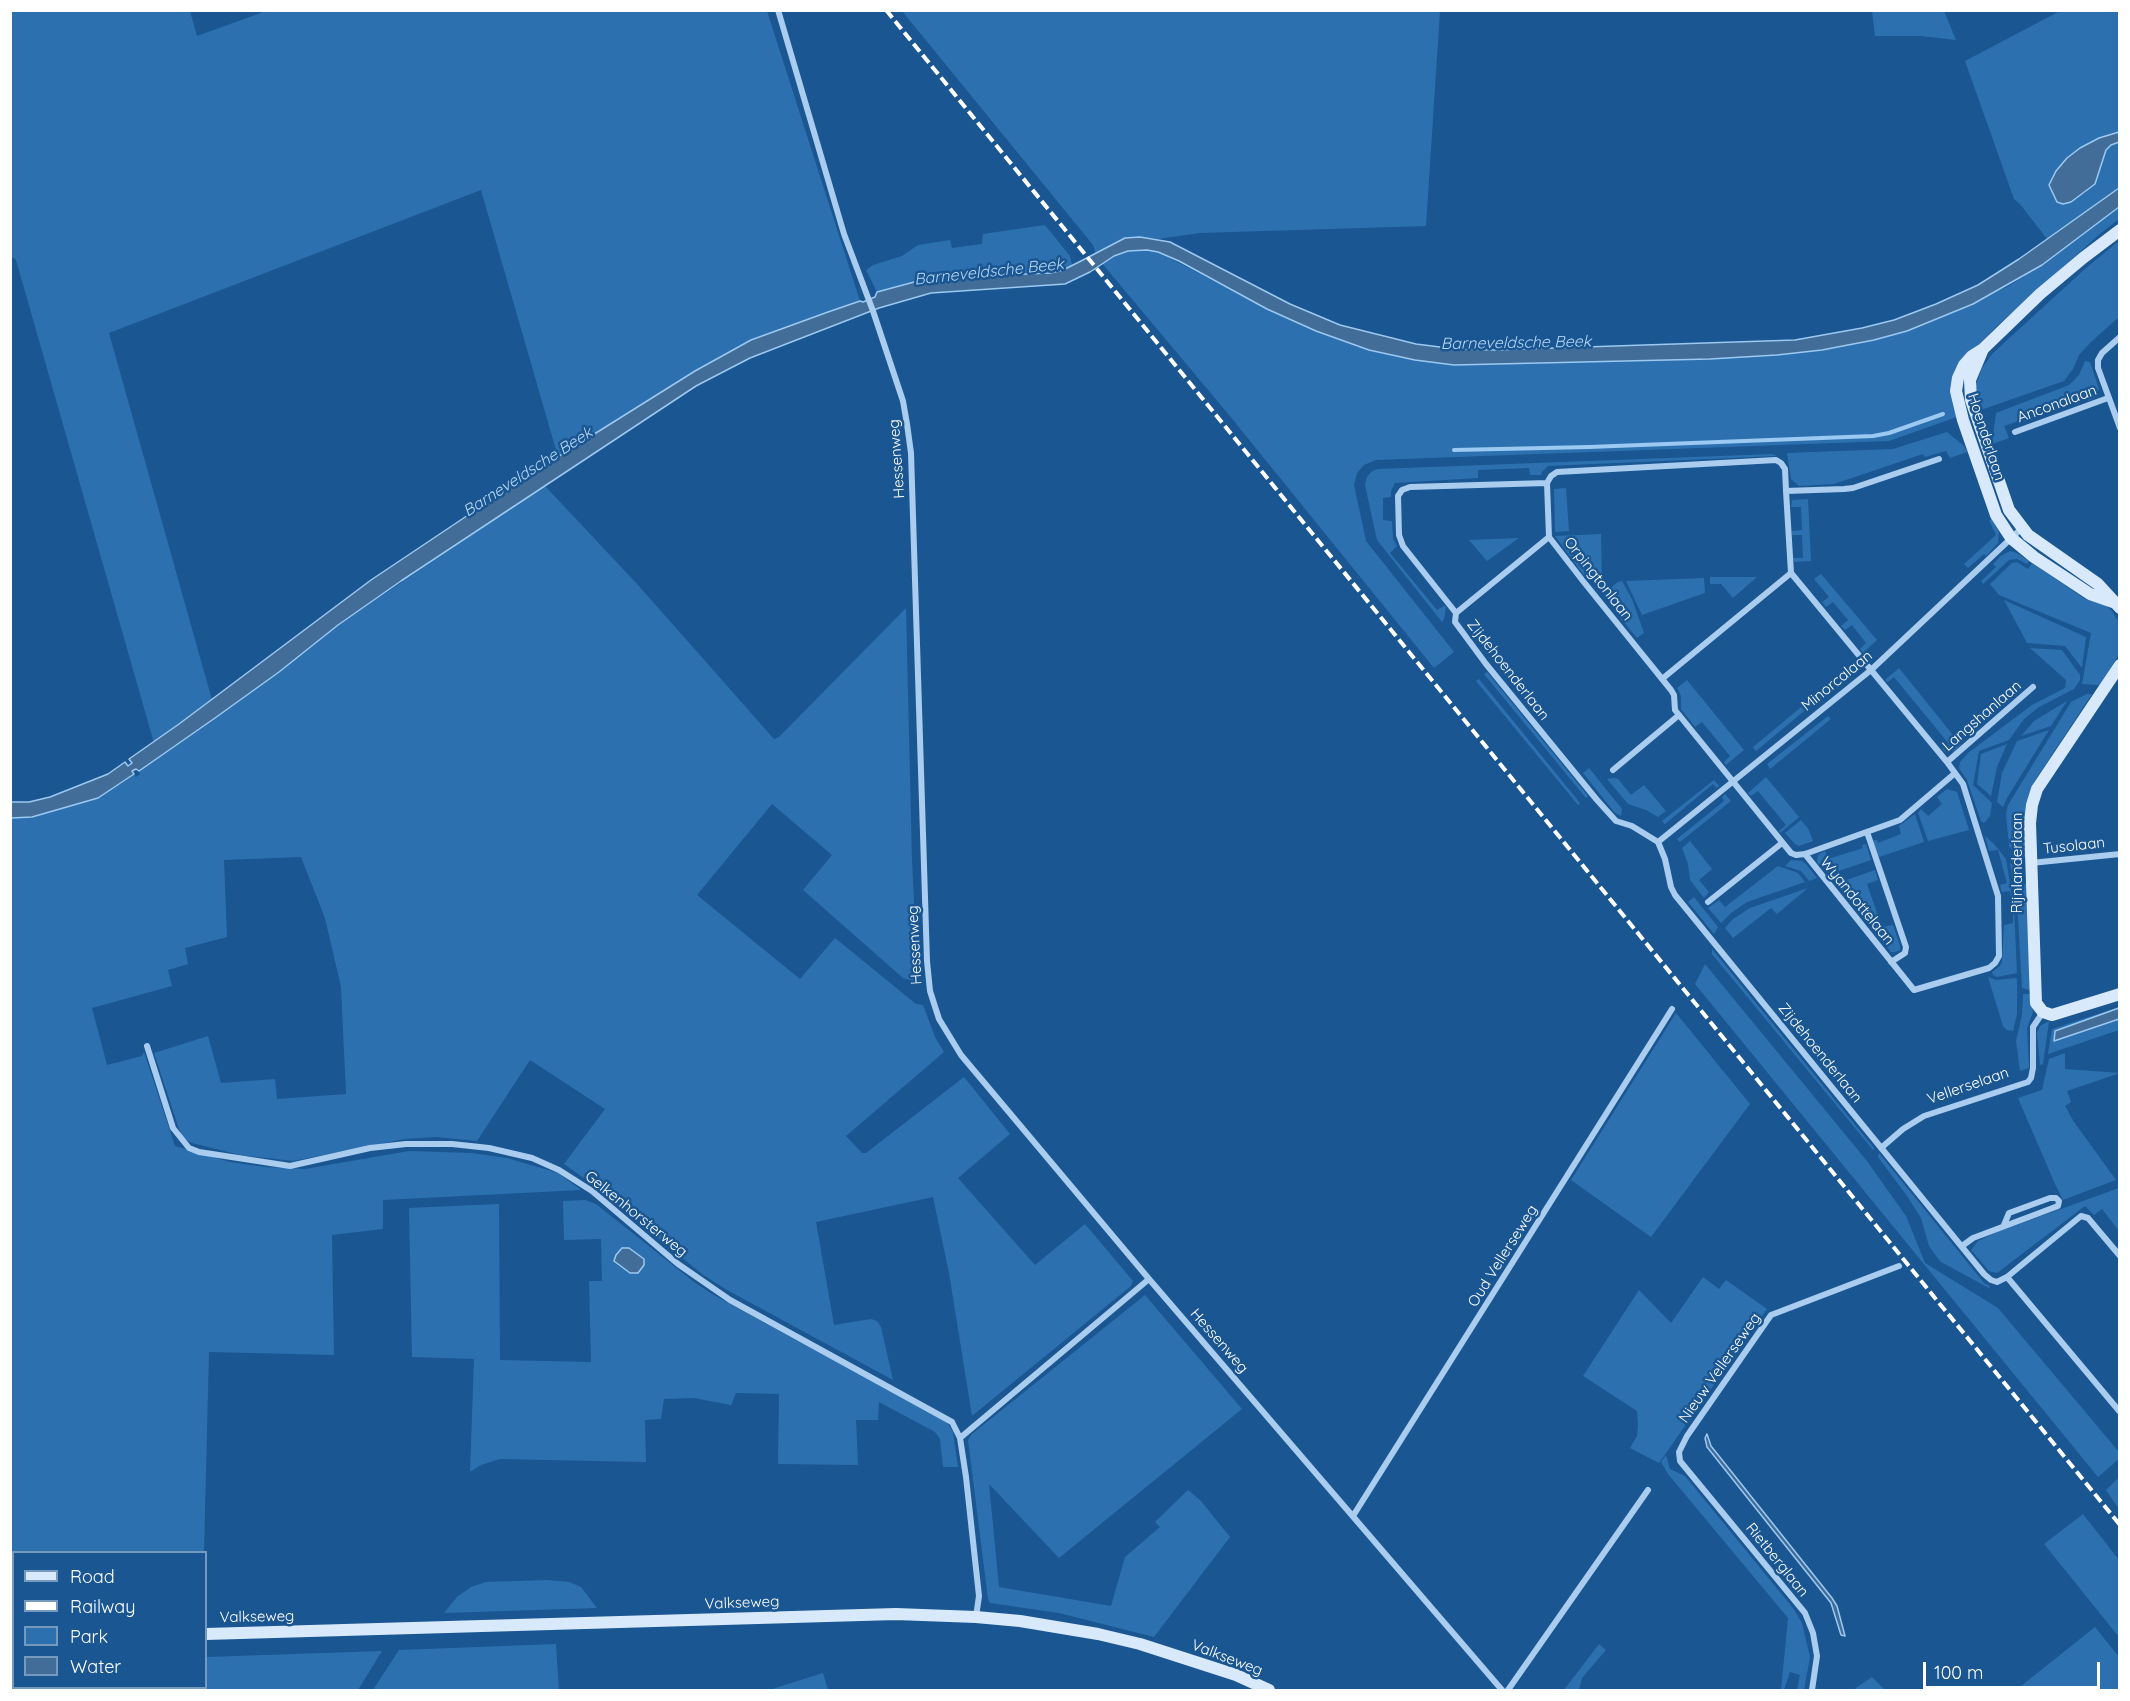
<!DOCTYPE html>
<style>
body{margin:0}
#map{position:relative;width:2130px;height:1701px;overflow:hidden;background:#1a5692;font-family:Quicksand,sans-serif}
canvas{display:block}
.frame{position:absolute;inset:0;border:12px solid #fff;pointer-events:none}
.legend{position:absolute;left:12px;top:1551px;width:195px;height:138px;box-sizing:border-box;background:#1a5692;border:2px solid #769abe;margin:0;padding:8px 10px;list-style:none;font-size:18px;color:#fff}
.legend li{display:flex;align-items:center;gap:12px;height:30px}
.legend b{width:30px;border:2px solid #769abe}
.scale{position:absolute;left:1923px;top:1662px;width:177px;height:27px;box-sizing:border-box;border:3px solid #fff;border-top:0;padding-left:8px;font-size:18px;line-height:21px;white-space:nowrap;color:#fff;-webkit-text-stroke:4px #1a5692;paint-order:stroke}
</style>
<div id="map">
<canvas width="2130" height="1701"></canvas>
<div class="frame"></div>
<ul class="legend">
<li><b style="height:8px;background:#d7e9fb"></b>Road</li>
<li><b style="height:8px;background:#fff"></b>Railway</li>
<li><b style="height:16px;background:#2d70b0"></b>Park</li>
<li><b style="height:16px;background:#426d98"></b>Water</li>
</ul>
<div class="scale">100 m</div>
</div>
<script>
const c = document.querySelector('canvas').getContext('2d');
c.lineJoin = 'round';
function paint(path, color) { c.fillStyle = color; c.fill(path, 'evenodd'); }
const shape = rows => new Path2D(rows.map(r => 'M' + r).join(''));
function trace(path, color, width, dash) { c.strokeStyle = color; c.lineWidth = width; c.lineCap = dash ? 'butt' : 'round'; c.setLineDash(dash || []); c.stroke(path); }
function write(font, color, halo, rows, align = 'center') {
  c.font = font + ' Quicksand,sans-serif'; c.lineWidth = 5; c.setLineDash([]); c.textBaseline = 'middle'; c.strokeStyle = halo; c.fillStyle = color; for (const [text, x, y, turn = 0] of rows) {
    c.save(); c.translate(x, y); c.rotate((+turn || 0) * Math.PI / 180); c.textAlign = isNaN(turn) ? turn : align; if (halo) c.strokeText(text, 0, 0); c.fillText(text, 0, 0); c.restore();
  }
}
paint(shape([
 [10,11,190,11,197,36,266,11,767,11,860,301,751,340,695,371,558,457,481,190,109,333,212,700,154,743,16,260,11,256],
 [902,11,1440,11,1426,226,1200,233,1158,239,1140,237,1125,238,1096,254,1093,245],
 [1872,11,1944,11,1956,40,1921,36,1875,36],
 [2060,11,2119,11,2119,132,2117,133,2063,204,2085,193,2106,150,2111,145,2119,142,2119,188,2047,239,2020,204,2014,199,1965,61],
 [2119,207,2119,219,2101,233,1996,327,1960,364,1957,417,1889,441,1376,460,1364,465,1357,473,1354,485,1366,541,1454,652,1434,668,1229,415,1101,262,1128,251,1147,250,1158,252,1267,309,1315,331,1454,365,1710,359,1822,350,1874,340,2007,287,2042,265],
 [1045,225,1070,256,1072,265,1063,270,1049,273,929,278,877,292,866,270,873,265,902,256,918,245,950,240,952,248,982,244,983,234],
 [2119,241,2119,317,2091,342,2079,355,2073,369,2064,381,1978,411,1976,385,1982,368,1993,353,2086,268],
 [2085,361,2090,362,2099,389,2094,398,2088,401,2086,398,2004,426,2009,438,1992,444,1996,413,2069,385,2079,375],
 [1947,432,1964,446,1967,452,1950,458,1946,451,1925,457,1923,454,1834,484,1799,486,1791,479,1787,453,1893,449],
 [1773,454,1777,456,1548,466,1542,472,1541,475,1530,475,1529,468,1478,470,1478,478,1395,483,1391,491,1391,497,1383,498,1383,520,1392,521,1393,539,1397,546,1390,553,1437,610,1444,606,1446,607,1444,619,1442,622,1377,540,1365,485,1367,477,1372,471,1378,469],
 [545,486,638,585,774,739,779,737,906,608,912,861,918,979,914,981,903,978,803,890,832,855,772,804,697,895,800,979,835,938,916,1004,923,1005,935,1037,944,1052,846,1136,862,1153,866,1153,964,1077,1010,1134,958,1178,1035,1265,1085,1224,1133,1281,1131,1286,972,1416,949,1273,933,1197,816,1222,834,1325,871,1319,877,1321,881,1327,893,1380,727,1290,702,1274,588,1181,564,1164,605,1109,530,1060,477,1141,436,1137,405,1139,293,1161,240,1155,192,1143,184,1139,179,1129,154,1053,208,1036,221,1083,275,1079,277,1099,346,1094,341,987,325,918,301,857,224,860,227,937,185,948,188,964,168,970,172,986,92,1008,107,1065,142,1056,144,1052,175,1146,230,1162,265,1167,305,1169,409,1151,472,1153,507,1158,558,1173,581,1190,383,1200,383,1229,332,1235,334,1355,209,1352,204,1552,14,1552,13,1613,11,1613,10,818,32,817,121,784,134,774,136,777,140,774,139,771,149,763,279,672,338,625],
 [1566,488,1569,531,1555,532,1554,489],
 [1808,499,1811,561,1794,562,1793,558,1803,558,1802,535,1792,535,1792,531,1802,530,1801,507,1791,507,1792,501,1793,500],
 [1992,519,1999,532,1998,543,1986,556,1984,554,1968,568,1964,564,1996,535,1989,520],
 [1601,534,1602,577,1586,578,1555,536],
 [1519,538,1487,561,1469,540],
 [2010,551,2017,553,2029,561,2027,564,2017,559,2009,560,1983,584,1981,581,1996,567,1993,564,2001,556],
 [2017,562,2028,569,2032,563,2085,599,2104,604,2112,611,2119,623,2119,654,2100,685,2082,684,2091,633,1999,595,1990,584,2012,563],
 [1821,574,1877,640,1863,653,1860,649,1866,643,1852,625,1845,630,1841,626,1848,620,1833,602,1826,607,1822,602,1829,597,1814,579],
 [1710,577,1757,577,1733,598,1721,584,1710,584],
 [1704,578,1705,593,1642,615,1626,581],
 [1622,581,1632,599,1644,633,1637,638,1616,613,1622,607,1608,590,1618,582],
 [2004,600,2086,637,2082,668,2065,646,2027,643],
 [2030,648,2062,650,2080,675,2080,680,2074,689,2039,707,2024,719,2009,740,1979,751,1973,785,1992,803,1990,816,1984,823,1981,821,1967,780,1959,768,1960,762,1968,753,2032,705,2065,688,2066,680],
 [1899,668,1961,745,1954,751,1946,752,1942,749,1949,744,1894,677,1888,682,1885,680],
 [1487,672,1588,796,1586,798,1484,674],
 [1479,679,1580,803,1578,805,1476,681],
 [1687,680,1744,750,1726,765,1724,762,1730,756,1702,722,1695,727,1681,709,1681,696,1677,688],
 [2087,694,2092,694,2034,782,2026,811,2025,857,2018,855,2009,846,2006,814,2008,805,2071,702],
 [1812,698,1815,702,1756,751,1753,747],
 [2067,701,2051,726,2021,736,2034,721],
 [1828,716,1831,719,1770,769,1767,764],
 [2049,730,2007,798,2003,807,1997,802,2002,773,2017,741],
 [2007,744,1997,767,1991,796,1977,784,1981,754],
 [1589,768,1622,809,1621,816,1615,813,1583,773],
 [1766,777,1799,817,1780,833,1779,831,1786,825,1758,791,1751,796,1748,793],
 [1614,778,1618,779,1631,795,1644,785,1666,811,1658,817,1646,810,1628,804,1607,779],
 [1714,780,1719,786,1717,788,1713,784,1665,824,1662,821],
 [1947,789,1957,792,1969,830,1928,841,1918,813,1921,809,1928,816,1942,804,1937,797],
 [1725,794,1731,801,1680,842,1677,839,1724,801,1722,797],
 [1915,814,1924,842,1879,857,1872,841,1877,840,1878,843,1901,834,1899,826],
 [1801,820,1809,830,1813,841,1799,846,1795,844,1785,833],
 [1985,836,1994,844,2006,859,2014,909,2017,973,1997,977,1993,975,1992,972,1999,967,2002,962,2004,925,2013,923,2013,909,2010,891,2002,892,2000,885,2007,883,1998,850,1989,851],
 [1690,841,1712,869,1699,880,1709,892,1704,898,1690,880,1688,864,1682,848],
 [1866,844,1871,860,1830,874,1817,862,1818,855,1825,851,1828,859,1863,848,1862,845],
 [1791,860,1802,861,1806,864,1817,878,1809,881,1801,871,1785,866],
 [2010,863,2022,870,2023,884,2026,884,2030,990,2022,988,2018,917],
 [1778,866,1798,873,1805,882,1747,902,1731,913,1721,923,1708,908,1719,900,1725,907],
 [1875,870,1878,880,1867,884,1882,927,1893,925,1900,946,1900,950,1895,952,1891,952,1838,883],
 [1808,888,1777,914,1771,908,1733,938,1725,928,1733,919,1750,908],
 [1694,897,1718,927,1714,934,1688,902],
 [1712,949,1874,1148,1873,1150,1712,954],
 [1705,964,1867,1161,1896,1202,1906,1216,1925,1263,1998,1308,2119,1452,2119,1459,2098,1477,1695,984],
 [1988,977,1996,980,2016,978,2017,980,2017,1014,2013,1031,2007,1030,2003,1026],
 [2023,994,2031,994,2033,1012,2027,1028,2029,1068,2020,1071,2016,1041,2022,1015],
 [2119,1007,2119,1030,2048,1054,2052,1029],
 [1676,1013,1750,1104,1651,1237,1571,1180],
 [2049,1021,2043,1064,2040,1065,2037,1033,2040,1026],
 [2065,1053,2065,1069,2120,1073,2067,1091,2071,1102,2065,1106,2074,1122,2116,1180,2063,1200,2055,1184,2018,1098,2042,1090,2049,1059],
 [1879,1153,1984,1283,1990,1286,1989,1288,1941,1262,1936,1256,1929,1246,1921,1218,1907,1196,1878,1157],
 [2119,1188,2119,1231,2102,1209,2094,1215,2085,1206,1997,1273,1989,1271,1971,1250,1978,1241,1997,1232],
 [585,1200,596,1204,694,1282,712,1294,794,1339,933,1412,947,1422,953,1432,958,1467,943,1467,940,1439,935,1432,879,1402,878,1420,856,1420,858,1465,778,1464,779,1394,736,1393,731,1405,694,1398,664,1399,661,1419,645,1420,646,1462,500,1459,481,1465,470,1472,474,1359,412,1357,409,1208,499,1204,500,1360,591,1362,589,1281,602,1281,601,1239,564,1240,563,1201],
 [1703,1277,1719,1289,1726,1280,1767,1309,1659,1463,1630,1448,1637,1436,1638,1425,1637,1411,1583,1376,1639,1290,1671,1323],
 [1145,1295,1242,1409,1059,1558,989,1484,999,1587,1111,1606,1125,1557,1160,1527,1155,1522,1188,1490,1201,1501,1230,1537,1154,1637,1059,1613,990,1603,988,1599,968,1440,972,1434],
 [1666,1455,1670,1469,1685,1476,1793,1608,1802,1623,1810,1657,1804,1690,1797,1690,1800,1675,1790,1672,1784,1690,1781,1690,1788,1618,1668,1474,1661,1462],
 [2119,1477,2119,1509,2106,1490],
 [2083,1514,2119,1560,2119,1637,2044,1544],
 [547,1580,569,1582,581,1587,597,1608,444,1613,457,1597,471,1587,486,1582],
 [2095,1627,2119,1657,2119,1690,2016,1690],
 [556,1644,559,1690,373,1690,399,1650],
 [1599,1644,1606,1650,1582,1678,1579,1690,1564,1690],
 [10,1649,13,1649,14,1688,206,1688,206,1657,382,1651,358,1690,11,1690],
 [823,1673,828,1690,769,1690],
 [1872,1677,1885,1690,1854,1690,1857,1687]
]), '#2d70b0');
const water = shape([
 [2119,132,2119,142,2111,145,2106,150,2095,184,2071,202,2063,204,2057,202,2049,185,2056,171,2067,158,2080,148,2099,138,2119,132],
 [2119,188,2119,207,2042,265,1973,304,1907,331,1874,340,1822,350,1777,355,1710,359,1454,365,1415,360,1369,350,1316,331,1267,309,1179,261,1158,252,1147,250,1128,251,1114,256,1090,272,1065,284,931,293,879,308,750,358,696,386,401,581,338,625,279,672,215,718,139,771,136,769,132,771,134,774,98,798,32,817,11,818,10,802,29,802,50,797,108,774,125,762,128,766,132,763,129,759,179,724,371,580,516,483,695,371,751,340,828,312,860,301,863,302,875,297,877,292,929,278,1050,273,1063,270,1081,261,1125,238,1140,237,1170,242,1290,304,1340,325,1416,344,1456,349,1494,350,1795,340,1862,328,1894,320,1936,304,1978,285,2019,259,2119,188],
 [2119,1008,2119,1019,2054,1041,2055,1031,2119,1008],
 [622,1248,629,1248,644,1259,644,1265,638,1273,630,1273,614,1261,616,1255,622,1248],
 [1707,1434,1711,1446,1832,1598,1837,1606,1845,1636,1841,1635,1831,1603,1707,1447,1705,1438,1707,1434]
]);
paint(water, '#426d98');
trace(water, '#9cc9f1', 1.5);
trace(shape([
 [1454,450,1589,447,1873,436,1889,433,1943,414]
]), '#9cc9f1', 4);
trace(shape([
 [778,10,844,234,873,311,903,401,907,424,911,453,927,961,930,991,939,1019,961,1055,1149,1279,1502,1690],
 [2120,337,2102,353,2098,360,2098,368,2120,428],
 [2015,432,2108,398],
 [1939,459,1853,488,1844,489,1786,491,1785,469,1781,463,1776,460,1557,472,1551,476,1547,483,1410,487,1402,490,1398,496,1399,535,1403,546,1456,613,1455,622,1486,664,1597,800,1616,821,1632,826,1658,842,1665,859,1671,887,1675,895,1984,1274,1991,1280,1997,1282,2007,1277,2120,1412],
 [1547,483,1549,537,1583,581,1671,690,1674,695,1675,710,1679,715,1791,853,1796,855,1805,854,1900,820,1954,774],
 [1786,491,1791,573,1947,762,1963,784,1998,896,1999,956,1995,963,1989,968,1914,990,1805,854],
 [1456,613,1549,537],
 [1662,679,1791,573],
 [1947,762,2033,687],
 [1613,770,1679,715],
 [1867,832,1906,947,1905,953,1891,962],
 [1658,842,1871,670,2022,528],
 [2031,863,2120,854],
 [1708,902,1782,843],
 [147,1046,173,1128,189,1148,199,1152,290,1166,370,1148,406,1144,452,1144,489,1148,532,1158,559,1170,592,1191,678,1264,730,1300,952,1422,960,1438,966,1477,979,1596,976,1617],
 [1881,1148,1903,1129,1924,1116,2028,1082,2031,1078,2033,1068,2033,1027,2043,1012],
 [1962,1246,1973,1238,2058,1206,2059,1201,2056,1198,2050,1198,2009,1213,2004,1225],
 [2007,1277,2081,1216,2088,1218,2120,1256],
 [960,1438,1149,1279],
 [1353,1516,1672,1009],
 [1508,1690,1648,1490],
 [1812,1690,1817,1656,1813,1633,1805,1613,1680,1461,1679,1452,1687,1436,1771,1315,1899,1266]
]), '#aacdef', 6);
trace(shape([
 [1983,349,1970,380,1971,400,2009,510,2028,535,2098,584,2120,608],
 [2113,602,2090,594,2034,557,2011,538,1996,515,1963,420,1956,391,1958,378,1964,365,1972,356,1983,349,2040,294,2083,258,2120,230],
 [2120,665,2037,789,2032,805,2030,823,2036,1003,2043,1012,2052,1015,2120,994],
 [10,1628,14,1628],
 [206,1634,896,1614,976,1617,1020,1621,1098,1634,1140,1644,1236,1675,1269,1690]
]), '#d7e9fb', 12);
trace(shape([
 [886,10,2120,1525]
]), '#fff', 4, [10, 4.5]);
write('15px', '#fff', '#1a5692', [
 ["Anconalaan",2057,404,-20],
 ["Hoenderlaan",1986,437,72],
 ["Hessenweg",897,459,-94],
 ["Orpingtonlaan",1598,579,52],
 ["Zijdehoenderlaan",1508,670,52],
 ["Minorcalaan",1837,681,-39],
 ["Langshanlaan",1982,716,-41],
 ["Tusolaan",2074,846,-6],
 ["Rijnlanderlaan",2017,863,-90],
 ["Wyandottelaan",1857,901,51],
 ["Hessenweg",915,945,-93],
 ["Zijdehoenderlaan",1820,1053,51],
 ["Vellerselaan",1968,1086,-19],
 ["Gelkenhorsterweg",636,1214,39],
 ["Oud Vellerseweg",1503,1256,-58],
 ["Hessenweg",1219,1341,49],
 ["Nieuw Vellerseweg",1720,1368,-55],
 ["Rietberglaan",1777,1560,51],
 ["Valkseweg",742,1603,-2],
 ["Valkseweg",257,1617,-1],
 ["Valkseweg",1227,1658,21]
]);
write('italic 16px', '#b6d7f6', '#1a5692', [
 ["Barneveldsche Beek",989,272,-6],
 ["Barneveldsche Beek",1516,343,-1],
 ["Barneveldsche Beek",528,472,-33]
]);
</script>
